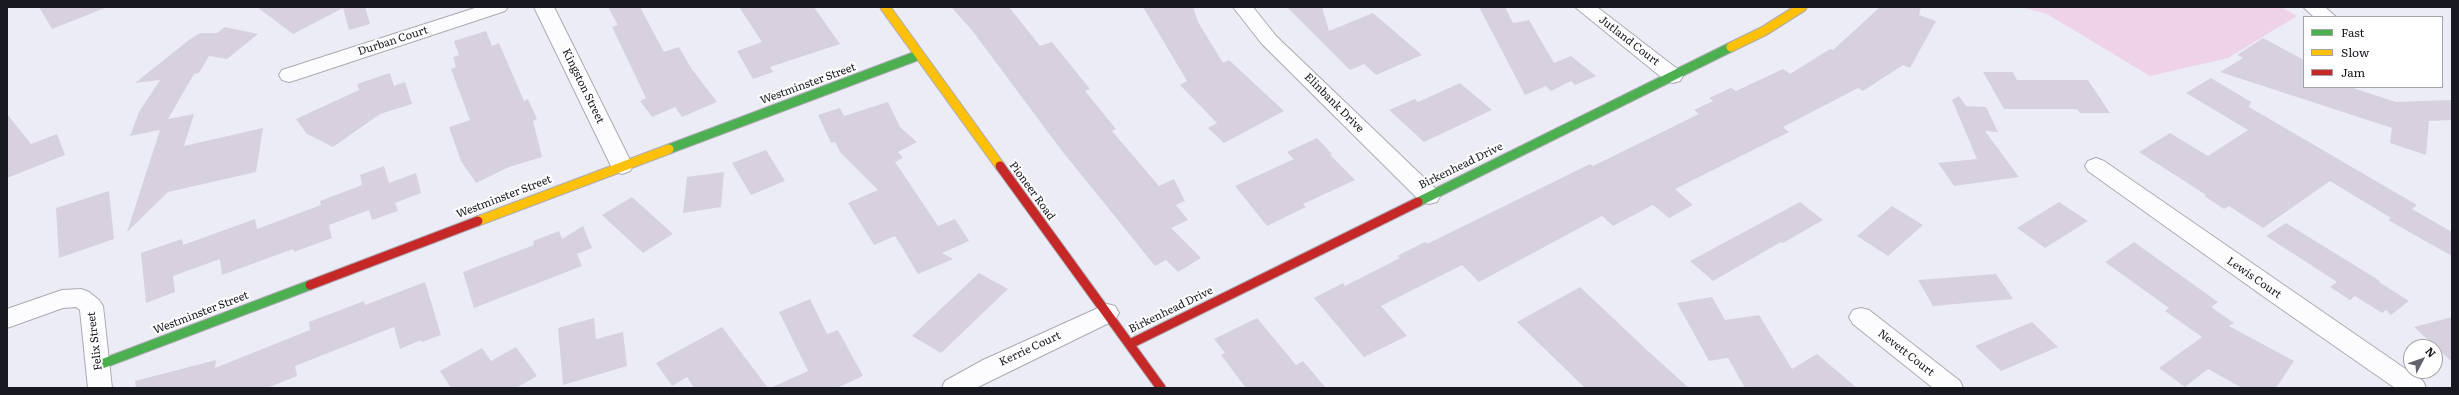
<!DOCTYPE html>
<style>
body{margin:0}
#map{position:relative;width:2459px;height:395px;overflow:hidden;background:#ececf7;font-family:Literata,serif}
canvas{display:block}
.frame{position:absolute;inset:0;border:8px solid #181821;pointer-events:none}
.legend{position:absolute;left:2303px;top:16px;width:140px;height:72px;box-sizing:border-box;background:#fff;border:1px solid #a3a3a6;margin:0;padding:5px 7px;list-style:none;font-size:12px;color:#181821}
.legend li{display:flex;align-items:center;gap:8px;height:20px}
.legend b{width:20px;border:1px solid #a3a3a6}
.north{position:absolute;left:2403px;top:339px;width:40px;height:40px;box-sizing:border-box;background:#fff;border:1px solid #a3a3a6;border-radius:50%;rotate:49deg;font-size:11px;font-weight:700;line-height:16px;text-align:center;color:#181821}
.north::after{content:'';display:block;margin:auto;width:14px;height:18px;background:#62626c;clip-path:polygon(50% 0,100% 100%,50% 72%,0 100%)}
</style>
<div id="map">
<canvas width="2459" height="395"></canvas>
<div class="frame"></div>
<ul class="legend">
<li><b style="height:5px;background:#4caf50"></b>Fast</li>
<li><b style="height:5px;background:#ffc107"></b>Slow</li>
<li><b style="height:5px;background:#c62828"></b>Jam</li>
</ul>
<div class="north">N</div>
</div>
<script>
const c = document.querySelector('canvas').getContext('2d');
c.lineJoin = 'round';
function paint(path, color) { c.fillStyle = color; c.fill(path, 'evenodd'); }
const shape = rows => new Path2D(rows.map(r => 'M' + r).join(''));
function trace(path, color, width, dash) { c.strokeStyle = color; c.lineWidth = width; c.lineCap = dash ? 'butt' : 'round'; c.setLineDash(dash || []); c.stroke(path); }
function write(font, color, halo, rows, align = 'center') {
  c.font = font + ' Literata,serif'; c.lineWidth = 4; c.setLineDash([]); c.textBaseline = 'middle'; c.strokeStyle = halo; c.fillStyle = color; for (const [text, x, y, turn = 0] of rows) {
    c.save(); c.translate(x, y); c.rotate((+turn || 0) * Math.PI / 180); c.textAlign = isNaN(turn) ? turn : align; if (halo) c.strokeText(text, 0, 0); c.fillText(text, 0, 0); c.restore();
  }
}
paint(shape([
 [2021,7,2281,7,2297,16,2228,58,2150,76,2047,14]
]), '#eed2e8');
paint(shape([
 [39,7,105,7,105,8,52,29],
 [257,7,365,7,370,24,349,30,343,8,293,34],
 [608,7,640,7,664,52,679,47,691,68,717,102,682,117,675,107,652,117,640,101,646,98,612,27,618,25],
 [739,7,814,7,840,44,770,67,773,72,753,79,737,51,762,42],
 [951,7,1009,7,1040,46,1052,42,1090,89,1085,91,1116,129,1112,131,1159,186,1174,179,1185,201,1176,205,1188,220,1171,228,1201,258,1178,272,1166,260,1155,266,1062,151,971,29],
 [1143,7,1193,7,1198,22,1223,63,1229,60,1284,111,1224,143,1208,128,1217,123,1180,85,1187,81],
 [1287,7,1322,7,1329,31,1373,13,1422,55,1376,75,1364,64,1350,70],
 [1479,7,1505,7,1513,23,1529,20,1554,63,1571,56,1596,76,1575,85,1571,81,1551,91,1546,86,1525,95],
 [1880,7,1921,7,1919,15,1936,21,1910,68,1903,65,1863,91,1858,88,1783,127,1789,132,1675,189,1693,205,1669,218,1653,205,1613,226,1602,216,1479,282,1462,265,1381,306,1407,336,1364,357,1314,298,1343,283,1345,286,1400,258,1397,256,1425,242,1427,244,1590,164,1593,166,1699,114,1694,110,1713,101,1709,98,1731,88,1736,91,1783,69,1790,74,1830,49,1833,50],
 [225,27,258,34,227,59,209,56,199,73,194,74,168,119,194,114,184,146,263,128,256,172,168,192,127,232,160,130,130,136,139,112,160,80,135,83,189,40,200,33,217,33],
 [486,31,492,46,499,43,524,101,528,99,537,119,533,121,542,157,509,167,476,183,461,161,449,127,470,120,451,69,456,67,453,57,459,55,454,41],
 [2263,38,2304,60,2304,87,2350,87,2396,102,2452,100,2452,120,2429,121,2426,155,2390,143,2392,128,2220,72,2243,58,2237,55],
 [1983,72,2013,72,2017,80,2088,80,2110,113,2080,113,2077,109,2004,109],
 [390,73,394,86,405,82,412,104,380,114,333,147,307,134,296,119,359,90,357,84],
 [2211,78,2251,102,2249,107,2417,205,2412,209,2452,232,2452,256,2388,220,2391,218,2330,181,2263,228,2229,206,2224,209,2204,196,2206,195,2139,152,2170,133,2208,156,2248,130,2186,93],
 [1460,83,1492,110,1424,142,1389,110,1415,99,1418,102],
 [1959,96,1966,106,1986,107,1998,132,1985,131,2019,177,1954,186,1938,163,1977,159,1952,100],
 [888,102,900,127,917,142,898,152,903,158,895,162,938,226,955,219,969,241,942,253,953,259,918,274,895,236,874,245,848,203,878,190,840,152,835,142,831,143,818,115,840,108,844,116],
 [7,114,31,144,57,134,65,155,7,178],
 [1317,138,1332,154,1330,155,1355,180,1303,204,1306,207,1267,226,1235,186,1294,159,1287,152],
 [766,150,785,181,751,195,732,163],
 [384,166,389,183,416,173,421,193,395,203,398,211,372,220,369,210,329,225,332,238,294,252,293,249,222,275,220,259,173,276,175,292,146,303,141,253,182,239,183,245,255,219,257,229,321,205,320,201,362,185,360,175],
 [724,172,721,207,683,213,687,177],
 [109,191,114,239,59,258,56,208],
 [632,197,673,234,643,253,602,215],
 [1800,202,1823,220,1783,243,1781,242,1713,281,1690,261],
 [2059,202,2088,221,2045,248,2017,228],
 [1892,206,1923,225,1888,256,1857,236],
 [2286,223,2380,281,2379,282,2409,301,2391,315,2386,310,2382,313,2355,296,2350,300,2330,287,2337,282,2266,236],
 [583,226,592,248,577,254,582,266,474,308,463,272,534,245,533,241,559,231,562,239],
 [2134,242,2218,302,2211,307,2234,323,2229,326,2294,361,2276,388,2242,388,2208,369,2185,387,2159,368,2202,337,2165,311,2169,308,2105,262],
 [979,273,1008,289,941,353,912,336],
 [1996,274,2013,299,1933,306,1918,280],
 [425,282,441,335,422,342,421,340,400,349,394,327,295,366,297,376,267,388,136,388,135,381,216,360,215,368,310,330,309,322,364,301,365,305],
 [1580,287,1649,352,1689,388,1585,388,1517,322],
 [1712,297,1725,320,1759,315,1792,369,1817,354,1857,388,1745,388,1728,358,1709,361,1677,303],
 [810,299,827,334,838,330,863,376,837,388,770,388,808,371,779,312],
 [2452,317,2452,362,2414,327],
 [594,318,596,339,623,332,627,366,563,385,558,328],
 [1257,318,1296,365,1303,361,1326,388,1246,388,1221,355,1225,353,1214,339],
 [2032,322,2058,347,2001,371,1975,346],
 [722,327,768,388,694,388,687,377,672,386,656,363],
 [516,347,537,376,516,388,451,388,440,371,482,348,491,361]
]), '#d7d1df');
const street = shape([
 [478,7,508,7,505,11,296,80,289,82,282,80,279,75,282,70,478,7],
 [534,7,554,7,633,166,630,171,622,174,614,171,611,166,534,7],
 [1233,7,1253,7,1276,36,1437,190,1440,196,1437,202,1429,204,1421,202,1262,44,1233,7],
 [1575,7,1597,7,1680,71,1683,76,1680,81,1673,83,1666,81,1575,7],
 [2303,7,2325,7,2336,17,2314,17,2303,7],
 [2096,158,2104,161,2423,381,2426,388,2395,388,2267,299,2088,171,2085,166,2088,161,2096,158],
 [81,289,89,292,99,300,103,306,112,388,88,388,80,310,76,307,63,308,7,328,7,309,62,290,81,289],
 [1107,304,1115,306,1119,313,1115,320,976,388,942,388,945,381,983,360,1107,304],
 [1861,308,1869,310,1960,381,1963,388,1933,388,1853,324,1849,317,1853,310,1861,308]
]);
const fast = shape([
 [669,149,919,55],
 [1418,202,1731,47],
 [99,365,310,285]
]);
const slow = shape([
 [885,7,1000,166],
 [1731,47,1764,31,1802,7],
 [478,221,669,149]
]);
const jam = shape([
 [1000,166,1161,388],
 [310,285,478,221],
 [1130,344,1418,202]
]);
trace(street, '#abaab4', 2);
trace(fast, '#abaab4', 11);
trace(slow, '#abaab4', 11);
trace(jam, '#abaab4', 11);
paint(street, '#fcfcfe');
trace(fast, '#4caf50', 9);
trace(slow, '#ffc107', 9);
trace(jam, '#c62828', 9);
write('11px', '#181821', '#fff', [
 ["Durban Court",393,41,-18],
 ["Jutland Court",1629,41,38],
 ["Westminster Street",808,84,-20],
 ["Kingston Street",583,86,64],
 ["Elinbank Drive",1334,103,45],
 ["Birkenhead Drive",1461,166,-26],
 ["Pioneer Road",1032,191,54],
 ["Westminster Street",504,197,-21],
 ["Lewis Court",2254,278,35],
 ["Birkenhead Drive",1171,310,-26],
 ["Westminster Street",201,313,-21],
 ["Felix Street",95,341,-97],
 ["Kerrie Court",1030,349,-25],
 ["Nevett Court",1906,353,38]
]);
</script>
